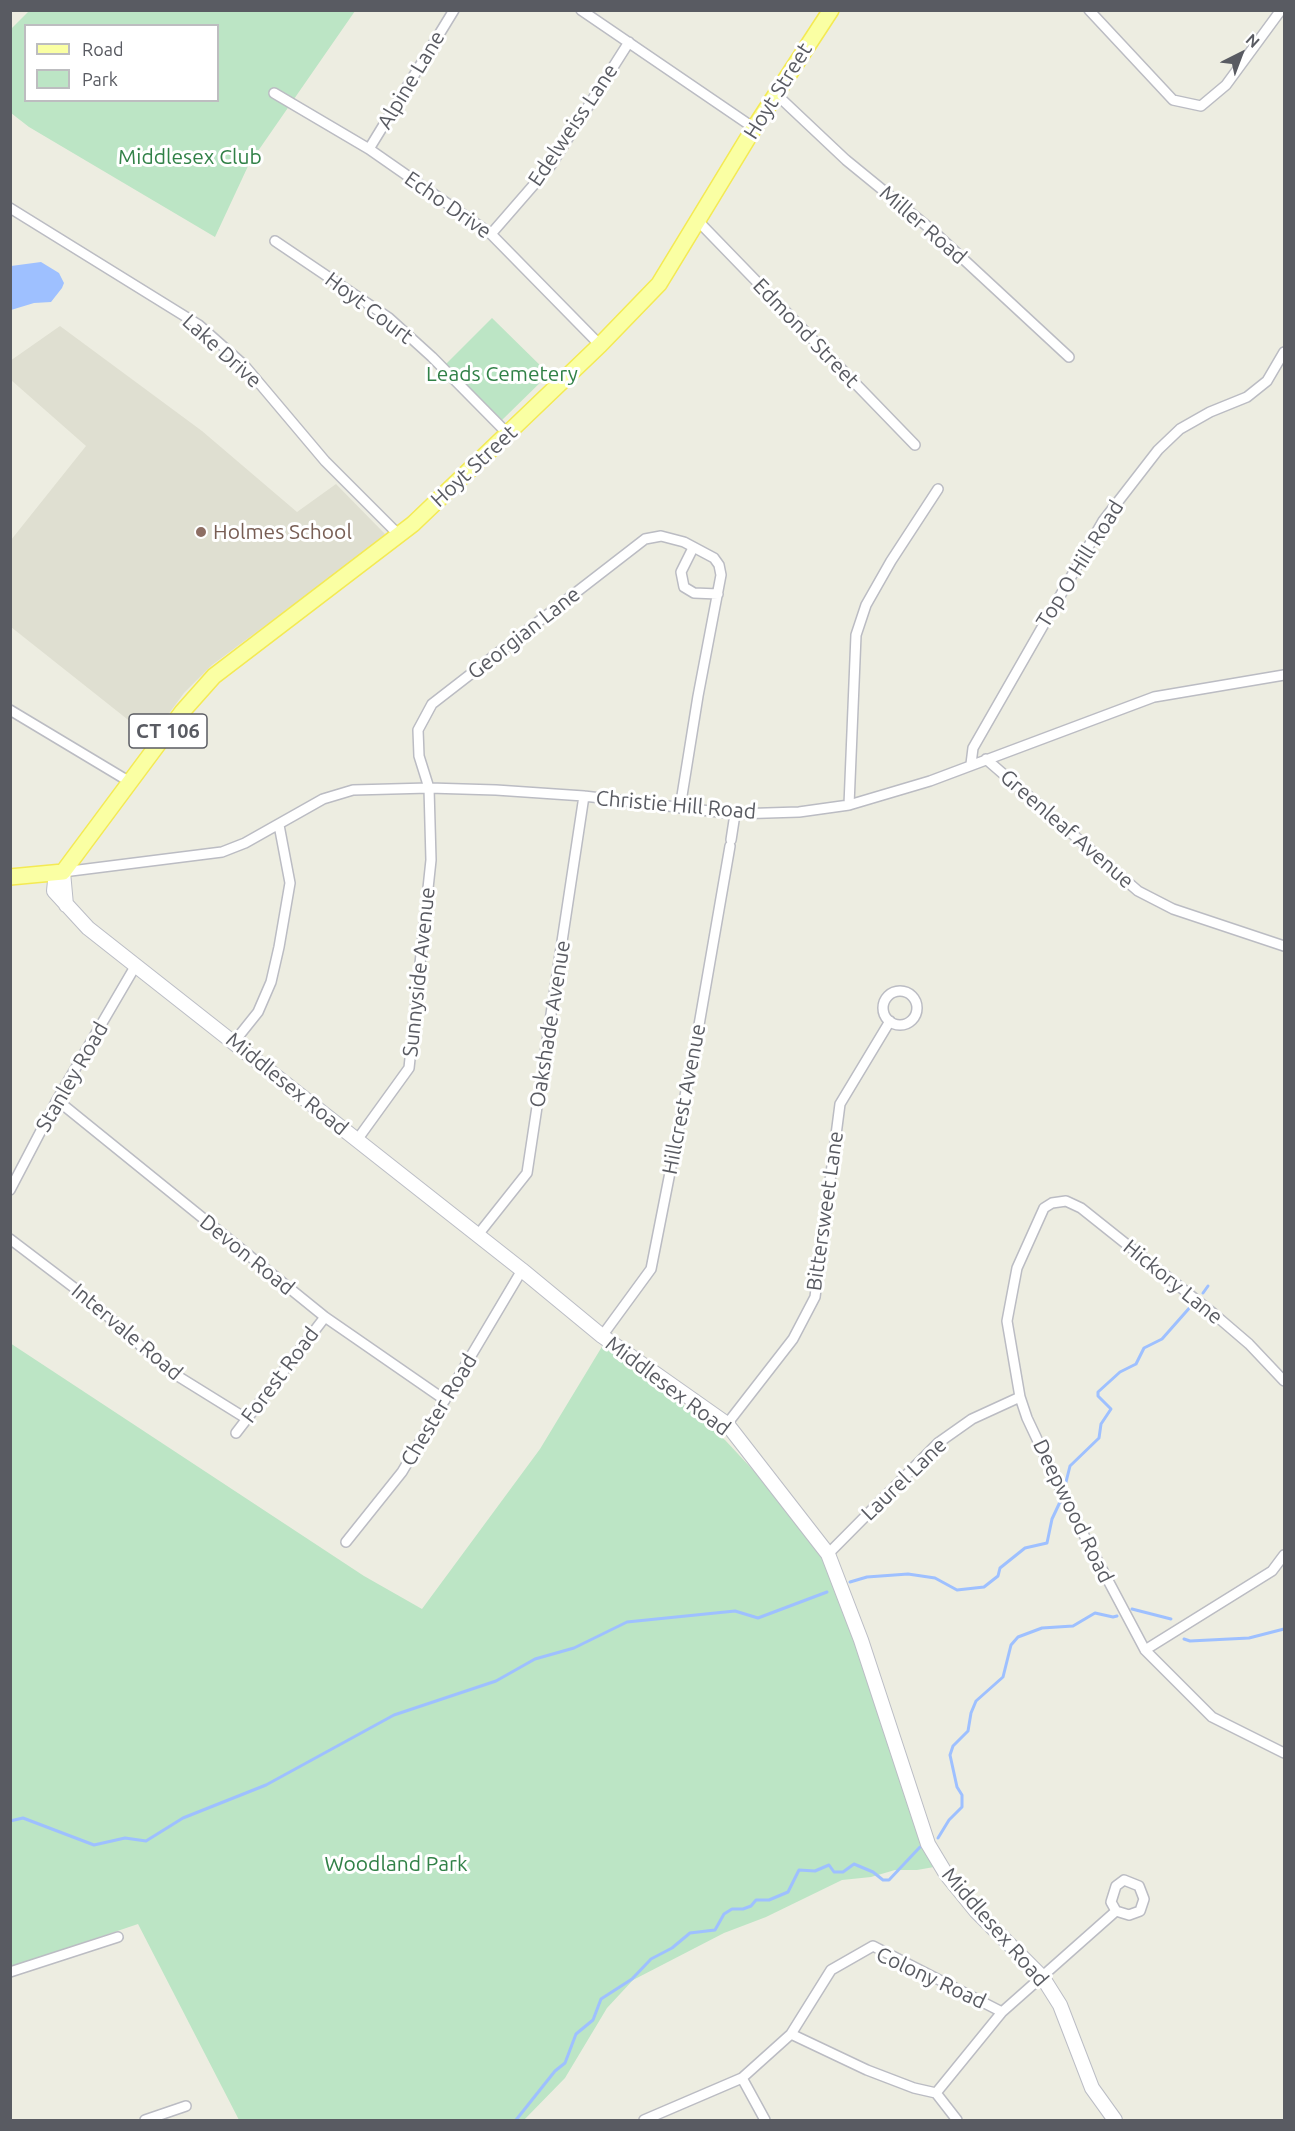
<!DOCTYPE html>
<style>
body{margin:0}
#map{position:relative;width:1295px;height:2131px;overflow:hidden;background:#edede1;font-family:Ubuntu,sans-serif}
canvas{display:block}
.frame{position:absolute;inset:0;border:12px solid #595b62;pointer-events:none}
.legend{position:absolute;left:24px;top:24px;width:195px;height:78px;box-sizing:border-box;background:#fff;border:2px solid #bdbdc0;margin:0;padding:8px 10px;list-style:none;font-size:18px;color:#595b62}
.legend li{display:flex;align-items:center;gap:12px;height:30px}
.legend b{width:30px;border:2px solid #bdbdc0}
.north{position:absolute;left:1211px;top:24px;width:60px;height:60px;-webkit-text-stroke:4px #fff;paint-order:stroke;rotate:42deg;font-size:16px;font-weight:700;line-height:24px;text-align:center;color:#595b62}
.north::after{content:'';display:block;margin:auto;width:21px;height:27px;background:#595b62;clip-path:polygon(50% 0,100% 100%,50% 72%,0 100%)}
</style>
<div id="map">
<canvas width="1295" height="2131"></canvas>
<div class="frame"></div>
<ul class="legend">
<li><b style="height:8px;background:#faffa3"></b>Road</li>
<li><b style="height:16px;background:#bce5c5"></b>Park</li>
</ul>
<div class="north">N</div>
</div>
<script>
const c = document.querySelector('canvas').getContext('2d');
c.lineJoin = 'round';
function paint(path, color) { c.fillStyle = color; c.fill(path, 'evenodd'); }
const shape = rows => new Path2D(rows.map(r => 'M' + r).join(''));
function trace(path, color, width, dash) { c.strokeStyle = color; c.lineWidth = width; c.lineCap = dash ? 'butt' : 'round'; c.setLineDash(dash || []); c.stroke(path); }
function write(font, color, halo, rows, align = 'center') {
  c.font = font + ' Ubuntu,sans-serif'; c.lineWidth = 6; c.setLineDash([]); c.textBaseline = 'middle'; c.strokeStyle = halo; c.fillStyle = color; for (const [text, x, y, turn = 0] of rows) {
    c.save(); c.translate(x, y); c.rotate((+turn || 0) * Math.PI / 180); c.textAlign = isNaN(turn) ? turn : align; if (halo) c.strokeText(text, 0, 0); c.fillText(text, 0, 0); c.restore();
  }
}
paint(shape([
 [60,326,202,431,297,512,336,484,385,534,381,540,212,665,184,693,151,738,11,627,11,540,86,446,11,380,10,361]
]), '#dfdfd1');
paint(shape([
 [29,11,355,11,249,164,215,237,29,127,11,113,10,30],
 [26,26,218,26,218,100,26,100],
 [492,318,549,374,502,420,445,365],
 [606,1340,725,1440,767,1485,823,1556,939,1861,934,1867,917,1870,895,1870,871,1877,842,1880,766,1917,724,1933,633,1980,607,2008,565,2078,524,2120,239,2120,138,1924,11,1967,10,1343,364,1576,422,1609,540,1449]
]), '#bce5c5');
paint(shape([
 [41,262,59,273,64,283,62,288,51,302,34,303,11,310,11,266]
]), '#9ec0ff');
trace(shape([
 [1203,1293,1208,1286],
 [1065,1486,1070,1466,1099,1438,1101,1424,1111,1409,1098,1396,1098,1392,1120,1372,1136,1364,1144,1348,1162,1339,1192,1305],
 [850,1582,867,1577,908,1574,935,1578,957,1590,984,1587,998,1576,1000,1568,1025,1548,1047,1543,1052,1519,1060,1502],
 [1132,1609,1171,1619],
 [1184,1639,1190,1641,1249,1638,1284,1629],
 [10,1821,23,1818,94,1845,125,1838,146,1841,183,1818,266,1785,394,1715,496,1681,535,1659,574,1648,627,1622,735,1611,758,1618,827,1592],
 [938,1838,949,1820,962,1807,962,1795,957,1787,950,1755,953,1746,968,1731,971,1713,976,1701,1003,1677,1011,1645,1018,1637,1042,1628,1073,1626,1095,1613,1113,1617,1117,1616],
 [516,2120,555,2071,565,2063,576,2034,593,2020,601,1999,632,1979,651,1959,672,1948,690,1933,715,1930,724,1914,732,1909,743,1909,751,1906,756,1900,769,1900,788,1892,799,1870,815,1871,829,1865,834,1872,843,1872,854,1864,873,1872,883,1880,889,1880,920,1847]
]), '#9ec0ff', 3);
const street = shape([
 [581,10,754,128],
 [1089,10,1173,100,1201,106,1226,85,1281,10],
 [274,93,369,149,491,234,600,345],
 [776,94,846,160,933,231,1069,357],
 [369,149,454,10],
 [10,208,199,325,244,365,325,461,399,535],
 [698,221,915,445],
 [491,234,551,165,629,42],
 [275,241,389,318,432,357,508,434],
 [693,548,681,572,684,587,694,593,718,594],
 [10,710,130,782],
 [986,759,1138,891,1173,909,1284,946],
 [971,764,973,748,1103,521,1158,450,1180,429,1210,412,1247,397,1267,381,1284,352],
 [849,805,856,635,866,605,891,561,938,489],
 [731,840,735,814],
 [63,872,222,852,245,843,323,799,353,790,429,788,496,790,584,796,735,814,799,812,849,805,930,781,1154,697,1284,675],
 '883 1008a17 17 0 1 1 34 0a17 17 0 1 1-34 0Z',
 [234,1042,258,1012,271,982,279,947,290,883,279,825],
 [57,1100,325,1317,445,1400],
 [357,1140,409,1068,431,860,429,788,419,756,418,730,432,704,645,539,661,536,684,542,714,558,719,565,721,575,698,696,680,808],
 [10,1190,57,1100,136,965],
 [477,1236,527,1173,584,796],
 [10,1239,85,1296,168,1370,247,1419],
 [602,1336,651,1269,699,1025,730,846],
 [1284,1381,1249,1344,1214,1314,1081,1208,1066,1201,1052,1203,1044,1208,1017,1268,1007,1321,1020,1397,1027,1418,1068,1505,1145,1650,1212,1717,1284,1753],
 [727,1424,793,1339,815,1297,840,1104,890,1021],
 [236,1433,325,1317],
 [346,1542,402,1472,522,1270],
 [828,1554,938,1443,972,1419,1020,1397],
 [1145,1650,1272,1571,1284,1555],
 [10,1972,118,1937],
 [791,2034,867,2070,914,2088,936,2093],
 [742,2078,791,2034,831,1970,873,1946,1002,2012],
 [936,2093,1002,2012,1116,1911,1111,1902,1116,1886,1124,1880,1139,1886,1144,1899,1140,1911,1129,1915,1116,1911],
 [936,2093,957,2120],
 [145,2120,186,2106],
 [644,2120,742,2078,765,2120]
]);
const secondary = shape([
 [63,872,55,881,54,891,88,928,522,1270,602,1336,727,1424,828,1554,861,1640,928,1844,946,1874,976,1911,1043,1978,1060,2005,1092,2088,1115,2120],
 [63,872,66,905]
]);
const primary = shape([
 [10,877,63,872,182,712,214,676,413,524,600,345,659,284,754,128,831,10]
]);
trace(street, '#bbbcc3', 12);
trace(secondary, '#bbbdc5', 16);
trace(primary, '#f4ea53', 18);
trace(street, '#fff', 9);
trace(secondary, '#fff', 14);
trace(primary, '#faffa3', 15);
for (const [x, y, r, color] of [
 [201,532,6,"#8d6e63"]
]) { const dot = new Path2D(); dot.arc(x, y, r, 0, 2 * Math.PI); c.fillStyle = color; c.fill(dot); trace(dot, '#fff', 2); }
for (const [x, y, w] of [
 [168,731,78]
]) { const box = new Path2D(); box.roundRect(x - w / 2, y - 17, w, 34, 4.5); c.fillStyle = '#fff'; c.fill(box); trace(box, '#595b62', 1.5); }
write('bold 20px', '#595b62', null, [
 ["CT 106",168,731]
]);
write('21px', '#595b62', '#fff', [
 ["Alpine Lane",411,80,-59],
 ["Hoyt Street",778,91,-58],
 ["Edelweiss Lane",573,125,-56],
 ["Echo Drive",448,205,35],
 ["Miller Road",923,225,41],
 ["Hoyt Court",369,308,37],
 ["Edmond Street",806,333,46],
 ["Lake Drive",222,351,42],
 ["Hoyt Street",474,466,-43],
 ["Top O Hill Road",1080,564,-58],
 ["Georgian Lane",524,633,-38],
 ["Christie Hill Road",676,805,5],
 ["Greenleaf Avenue",1067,829,41],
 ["Sunnyside Avenue",419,972,-84],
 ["Oakshade Avenue",550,1024,-81],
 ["Stanley Road",72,1077,-60],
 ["Middlesex Road",287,1084,39],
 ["Hillcrest Avenue",684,1099,-79],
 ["Bittersweet Lane",825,1211,-82],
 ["Devon Road",247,1255,39],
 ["Hickory Lane",1173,1282,39],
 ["Intervale Road",127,1332,40],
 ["Forest Road",280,1375,-53],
 ["Middlesex Road",668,1386,37],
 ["Chester Road",439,1410,-59],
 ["Laurel Lane",904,1479,-44],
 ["Deepwood Road",1073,1511,64],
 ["Middlesex Road",995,1927,49],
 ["Colony Road",931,1978,25]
]);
write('21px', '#318147', '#fff', [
 ["Middlesex Club",190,157],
 ["Leads Cemetery",502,374],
 ["Woodland Park",396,1864]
]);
write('21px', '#785e54', '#fff', [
 ["Holmes School",213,532]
], 'left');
</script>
